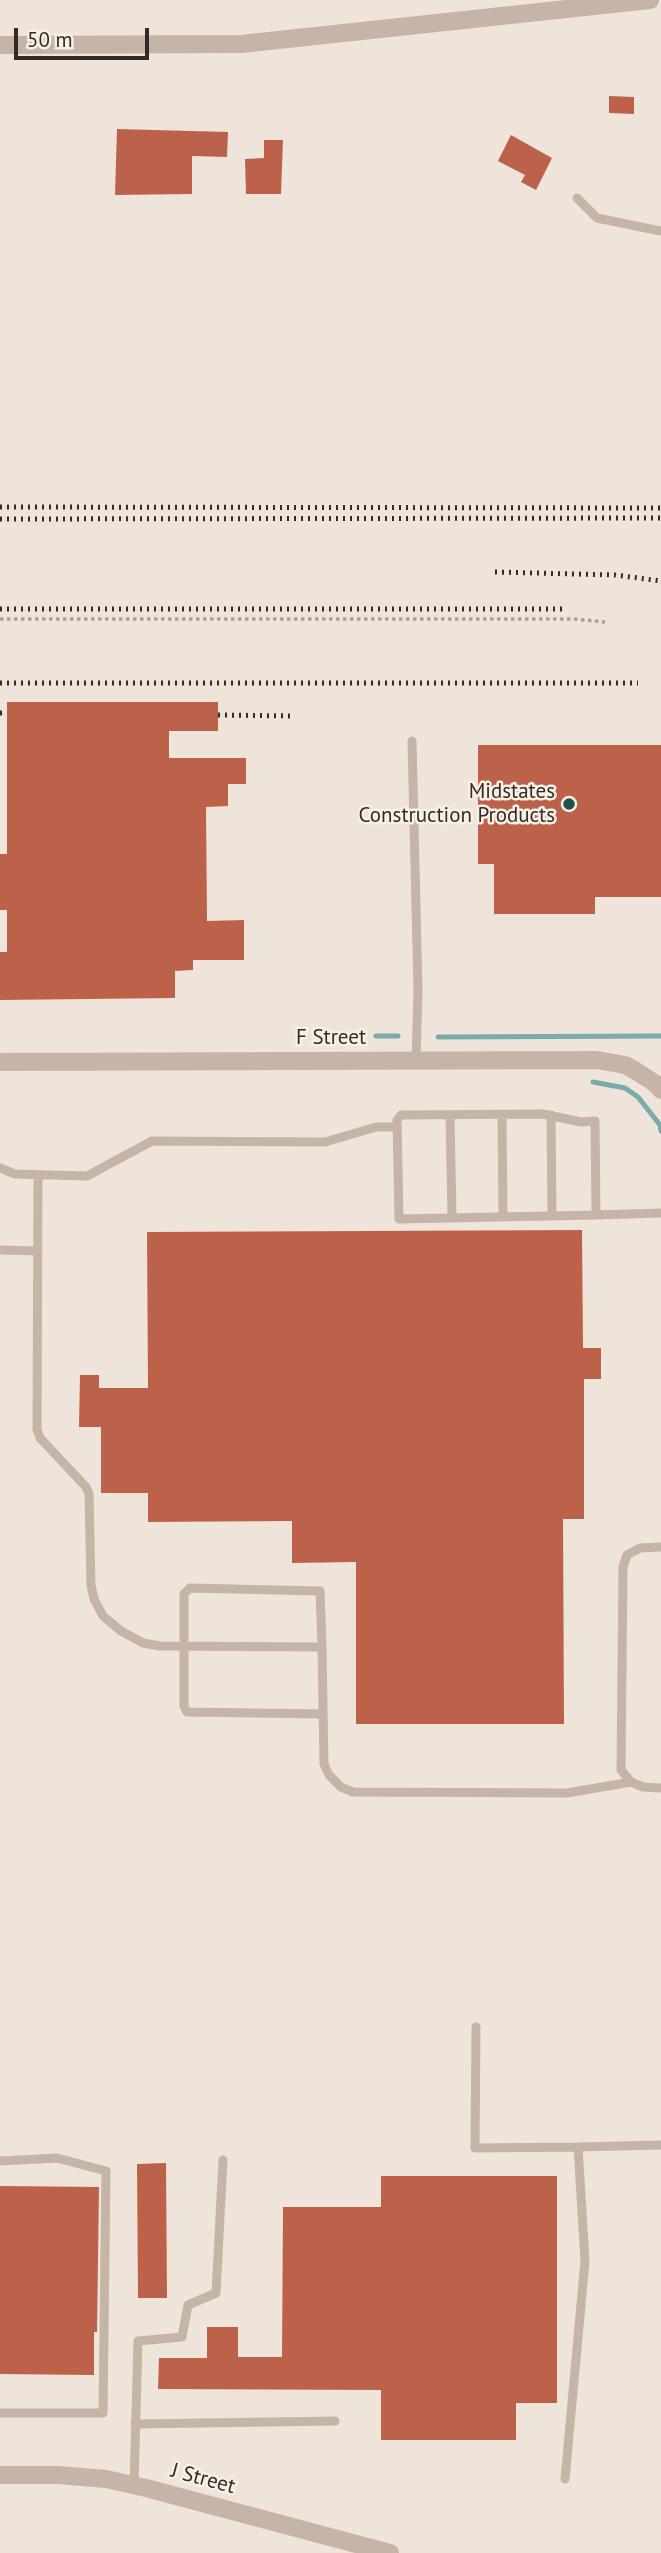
<!DOCTYPE html>
<style>
body{margin:0}
#map{position:relative;width:661px;height:2553px;overflow:hidden;background:#efe4da;font-family:"PT Sans",sans-serif}
canvas{display:block}
.scale{position:absolute;left:14px;top:28px;width:135px;height:32px;box-sizing:border-box;border:4px solid #332a27;border-top:0;padding-left:9px;font-size:21px;line-height:24px;white-space:nowrap;color:#332a27;-webkit-text-stroke:5px #f8efe5;paint-order:stroke}
</style>
<div id="map">
<canvas width="661" height="2553"></canvas>
<div class="scale">50 m</div>
</div>
<script>
const c = document.querySelector('canvas').getContext('2d');
c.lineJoin = 'round';
const shape = rows => new Path2D(rows.map(r => 'M' + r).join(''));
function trace(path, color, width, dash) { c.strokeStyle = color; c.lineWidth = width; c.lineCap = dash ? 'butt' : 'round'; c.setLineDash(dash || []); c.stroke(path); }
function paint(path, color) { c.fillStyle = color; c.fill(path, 'evenodd'); }
function write(font, color, halo, rows, align = 'center') {
  c.font = font + ' "PT Sans",sans-serif'; c.lineWidth = 5; c.setLineDash([]); c.textBaseline = 'middle'; c.strokeStyle = halo; c.fillStyle = color; for (const [text, x, y, turn = 0] of rows) {
    c.save(); c.translate(x, y); c.rotate((+turn || 0) * Math.PI / 180); c.textAlign = isNaN(turn) ? turn : align; if (halo) c.strokeText(text, 0, 0); c.fillText(text, 0, 0); c.restore();
  }
}
trace(shape([
 [376,1036,398,1036],
 [438,1037,661,1036],
 [593,1082,625,1088,638,1097,660,1125,661,1131]
]), '#7baaaa', 5);
paint(shape([
 [609,96,634,97,634,114,609,113],
 [117,129,228,132,227,157,192,156,192,194,115,195],
 [511,135,552,158,536,190,521,182,525,175,498,161],
 [264,140,283,140,281,194,246,194,245,159,264,158],
 [7,702,218,702,218,731,169,731,169,758,246,758,246,784,228,784,228,806,206,807,207,921,244,920,244,960,193,960,193,970,175,971,175,998,0,1000,0,952,7,952,7,910,0,910,0,854,7,854],
 [478,745,661,745,661,897,595,897,595,914,494,914,494,864,478,864],
 [582,1230,583,1348,601,1348,601,1379,584,1379,584,1519,563,1519,564,1724,356,1724,356,1562,292,1563,292,1521,148,1522,148,1493,101,1493,101,1427,79,1427,80,1375,99,1375,99,1388,148,1388,147,1232],
 [166,2163,167,2298,138,2298,137,2164],
 [381,2176,557,2176,557,2403,516,2403,516,2440,381,2440,381,2390,158,2389,159,2358,207,2358,207,2327,238,2327,238,2357,282,2357,283,2207,381,2207],
 [0,2186,99,2187,97,2332,94,2332,94,2375,0,2374]
]), '#bd624a');
trace(shape([
 [0,619,574,619,605,622]
]), '#b29e91', 3.5, [3.5, 3.5]);
trace(shape([
 [577,198,597,218,661,231],
 [412,741,418,990,416,1061],
 [450,1115,452,1218],
 [502,1115,503,1217],
 [551,1115,552,1216],
 [0,1168,15,1174,87,1176,152,1141,325,1142,376,1127,397,1127],
 [38,1176,37,1429,40,1438,86,1487,89,1494,91,1585,94,1599,103,1616,121,1631,143,1643,160,1646,322,1647,324,1764,329,1775,341,1787,353,1792,567,1793,631,1782],
 [596,1215,399,1219,397,1120,401,1115,543,1114,581,1122,595,1121,596,1215,661,1213],
 [0,1250,38,1251],
 [661,1547,640,1548,627,1555,623,1567,621,1770,631,1782,643,1787,661,1788],
 [322,1714,187,1712,184,1706,184,1594,190,1588,320,1591,322,1647],
 [476,2027,475,2148,578,2147],
 [0,2161,57,2158,106,2171,103,2413,0,2413],
 [135,2424,335,2421],
 [565,2479,585,2261,578,2147,661,2145],
 [134,2485,138,2341,182,2337,188,2305,216,2293,223,2160]
]), '#c6b4a7', 9);
trace(shape([
 [0,45,241,44,650,0],
 [0,2475,58,2475,106,2479,146,2488,390,2553]
]), '#c6b4a7', 18);
trace(shape([
 [0,1062,597,1060,625,1065,636,1071,656,1084,661,1090]
]), '#c6b4a7', 18);
trace(shape([
 [0,507,661,508],
 [0,519,661,518],
 [495,572,615,575,661,581],
 [0,609,567,609],
 [0,683,638,683],
 [0,713,7,713],
 [218,715,293,716]
]), '#332a27', 5, [2, 5]);
for (const [x, y, r, color] of [
 [569,804,7,"#1f5052"]
]) { const dot = new Path2D(); dot.arc(x, y, r, 0, 2 * Math.PI); c.fillStyle = color; c.fill(dot); trace(dot, '#f8efe5', 2.5); }
write('21px', '#332a27', '#f8efe5', [
 ["Midstates",555,792],
 ["Construction Products",555,816]
], 'right');
write('21px', '#332a27', '#f8efe5', [
 ["F Street",331,1038],
 ["J Street",203,2479,15]
]);
</script>
